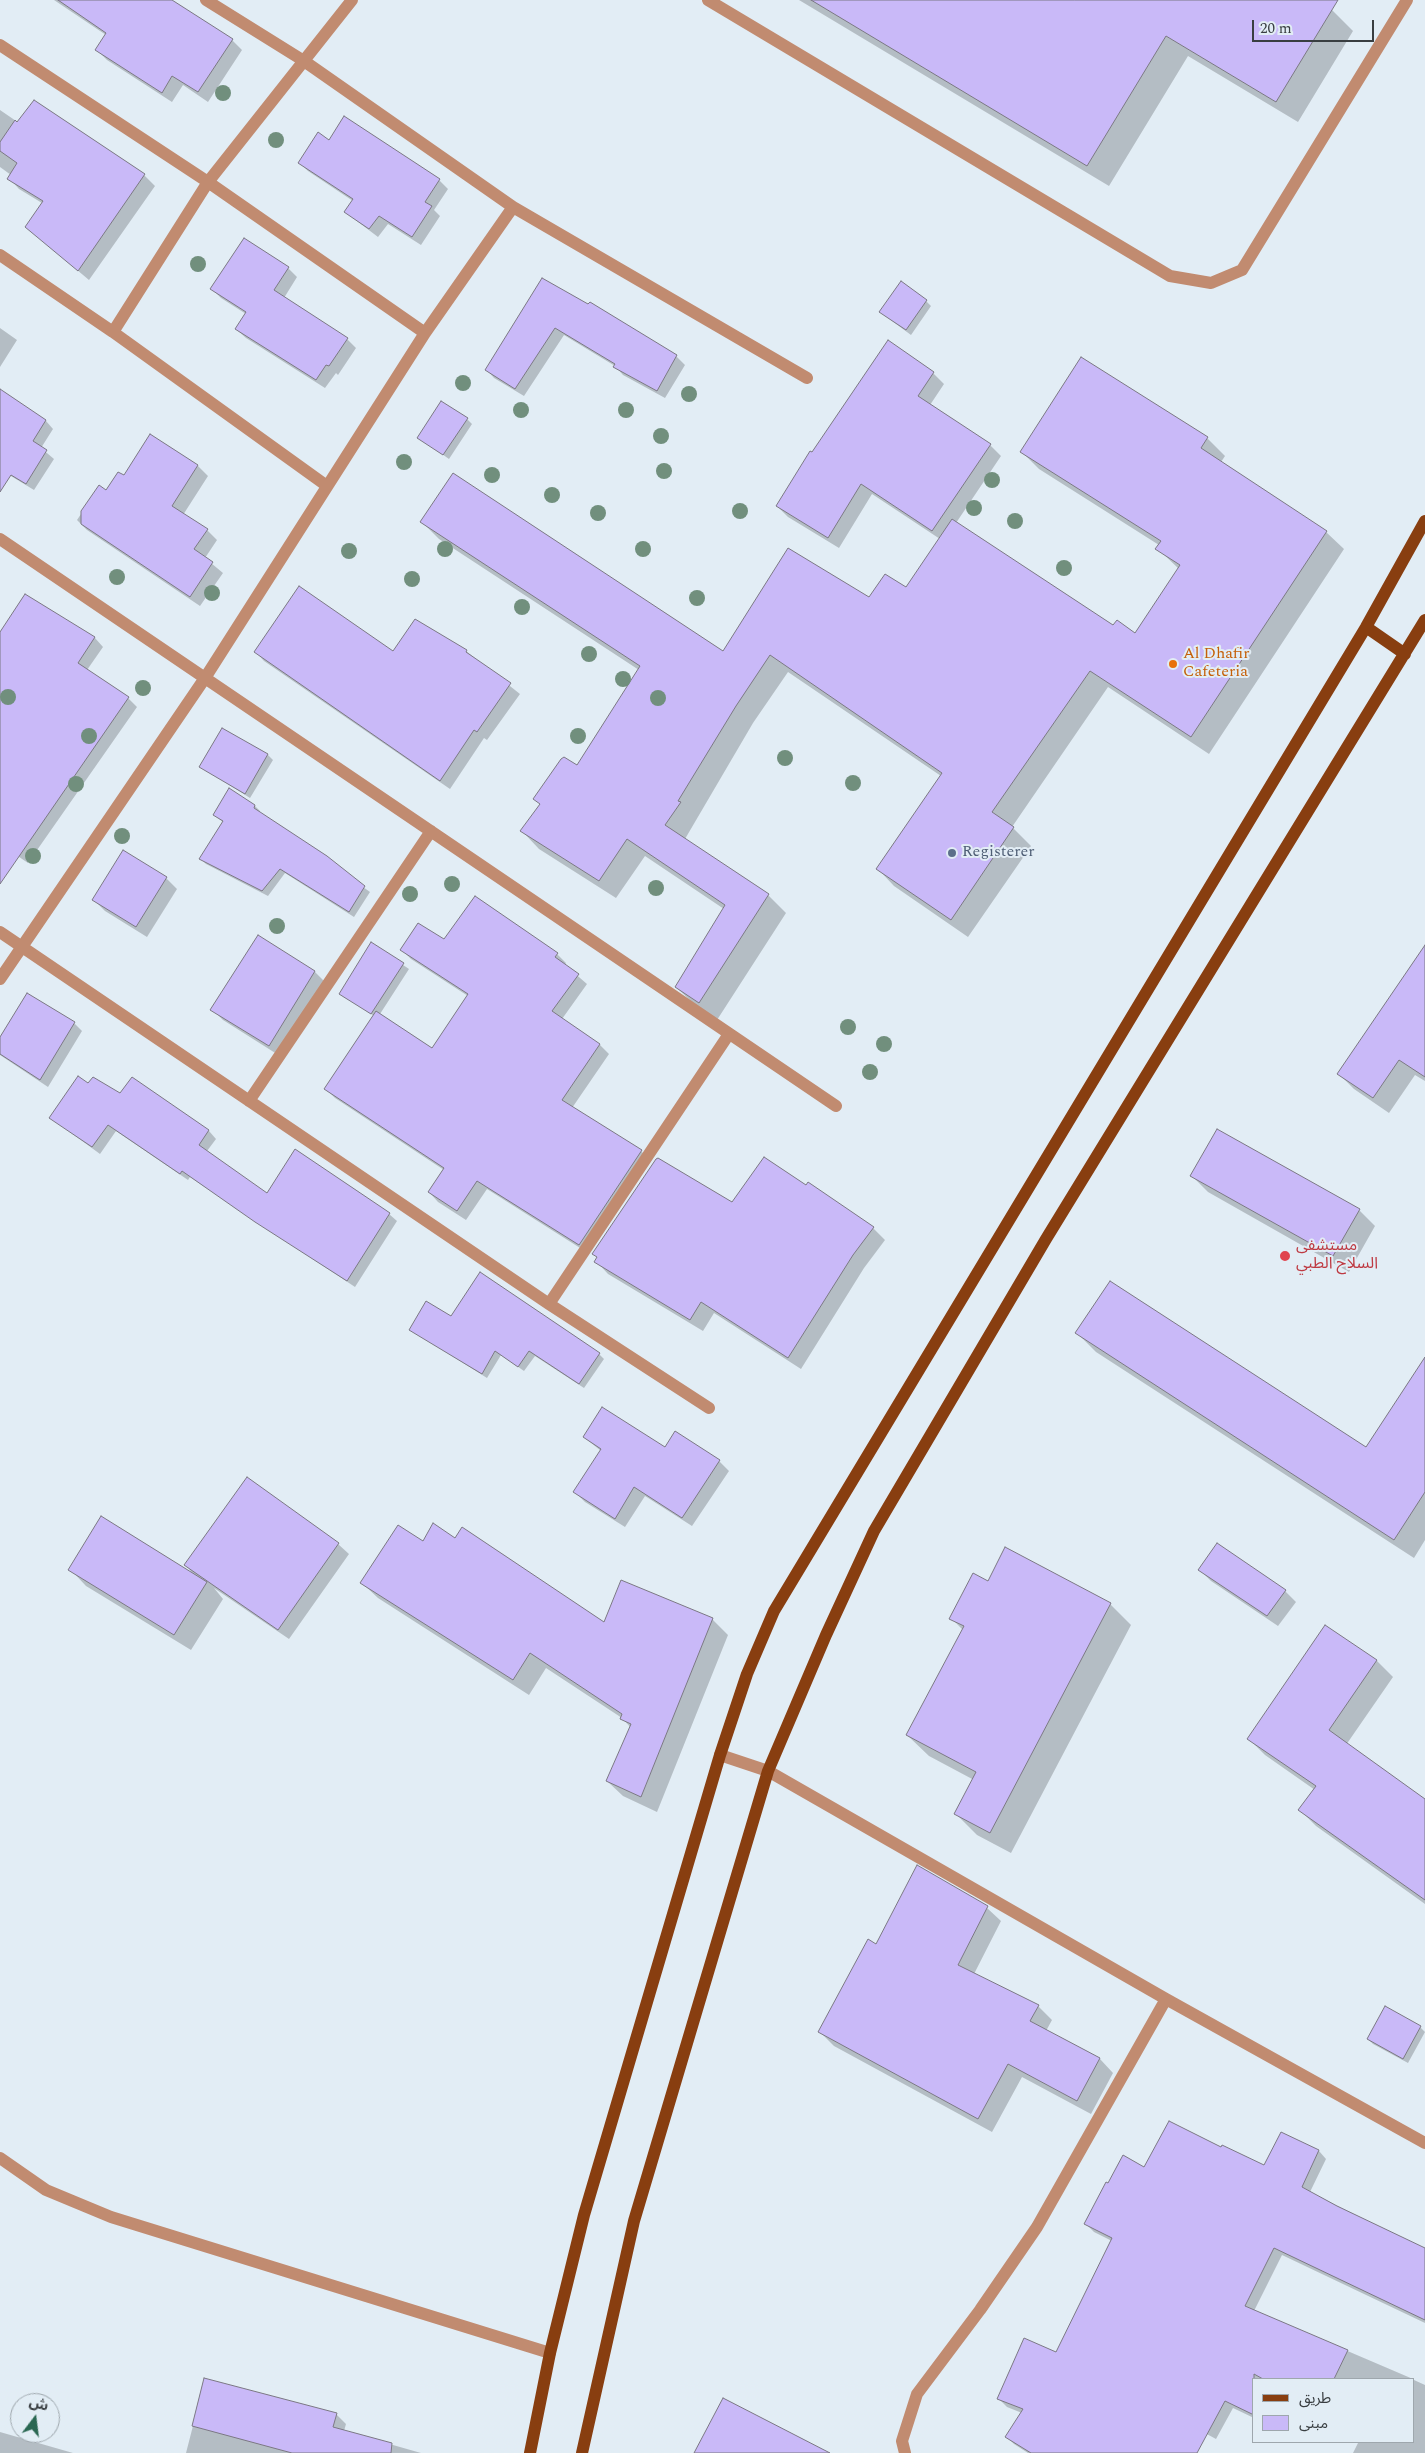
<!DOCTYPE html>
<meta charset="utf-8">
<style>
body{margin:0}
#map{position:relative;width:1425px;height:2453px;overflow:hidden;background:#e2edf5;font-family:Spectral,"Noto Sans Arabic",serif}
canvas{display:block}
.legend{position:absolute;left:1252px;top:2378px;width:162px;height:65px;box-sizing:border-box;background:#e2edf5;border:1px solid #9ea7ad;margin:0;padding:6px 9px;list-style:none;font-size:15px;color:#393e41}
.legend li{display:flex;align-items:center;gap:10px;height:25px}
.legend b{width:25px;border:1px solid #9ea7ad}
.north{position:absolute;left:10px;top:2393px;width:50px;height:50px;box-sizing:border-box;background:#e2edf5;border:1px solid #9ea7ad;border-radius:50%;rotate:15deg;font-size:14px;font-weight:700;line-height:20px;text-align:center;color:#393e41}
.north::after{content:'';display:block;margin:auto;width:18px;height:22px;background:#2a6752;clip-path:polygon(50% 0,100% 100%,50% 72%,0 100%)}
.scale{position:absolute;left:1252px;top:20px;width:122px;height:22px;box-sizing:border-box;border:2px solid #393e41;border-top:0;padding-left:6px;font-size:15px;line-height:18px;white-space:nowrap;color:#393e41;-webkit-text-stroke:4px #e2edf5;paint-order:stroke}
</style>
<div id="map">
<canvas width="1425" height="2453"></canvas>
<ul class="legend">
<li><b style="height:6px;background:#883e10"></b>طريق</li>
<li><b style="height:14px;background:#c9b9f8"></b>مبنى</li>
</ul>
<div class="north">ش</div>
<div class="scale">20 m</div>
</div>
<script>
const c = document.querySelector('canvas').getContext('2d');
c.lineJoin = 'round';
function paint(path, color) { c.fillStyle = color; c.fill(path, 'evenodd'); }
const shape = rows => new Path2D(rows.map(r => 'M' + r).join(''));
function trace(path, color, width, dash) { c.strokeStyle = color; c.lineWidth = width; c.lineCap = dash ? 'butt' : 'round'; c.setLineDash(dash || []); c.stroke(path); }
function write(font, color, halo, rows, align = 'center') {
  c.font = font + ' Spectral,"Noto Sans Arabic",serif'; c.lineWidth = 4; c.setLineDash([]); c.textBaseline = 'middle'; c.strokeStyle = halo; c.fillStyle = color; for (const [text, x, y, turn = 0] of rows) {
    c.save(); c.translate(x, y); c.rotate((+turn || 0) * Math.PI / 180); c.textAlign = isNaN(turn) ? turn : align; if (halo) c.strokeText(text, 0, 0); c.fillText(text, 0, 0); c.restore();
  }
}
paint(shape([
 [54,0,169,0,232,40,242,50,208,102,183,85,172,102,107,60,97,50,106,35],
 [799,0,1316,0,1332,10,1353,31,1298,122,1188,56,1109,186],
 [34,101,144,175,155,186,89,280,26,227,42,203,19,189,9,178,11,175,0,167,0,110,19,123],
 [330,142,439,180,448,189,434,210,440,216,421,245,388,224,378,237,345,212,353,201,308,171,299,162],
 [288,268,297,277,284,298,347,339,356,348,338,375,336,373,325,388,246,338,236,329,246,314,221,298,212,289],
 [926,301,931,306,911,335,880,312],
 [590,304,676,356,685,365,665,398,623,375,615,366,564,335,524,396,494,378,486,369],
 [0,328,17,340,0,367],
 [1082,359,1207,438,1225,456,1221,462,1326,532,1344,549,1209,754,1108,687,1012,827,1031,846,968,937,894,886,877,868,941,776,788,672,753,723,685,839,768,895,786,913,717,1020,694,1004,676,987,724,909,645,856,616,898,539,849,522,831,541,805,535,799,577,767,639,670,439,539,422,522,723,653,870,599,906,589,940,539,872,494,839,548,788,517,777,506,933,373,944,384,930,405,990,445,1001,456,956,523,1113,627,1136,635,1179,569,1157,548,1159,545,1039,469,1022,452],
 [0,392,46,421,53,429,41,448,54,459,34,490,6,473,0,482],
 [467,419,472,424,449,459,419,438],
 [150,436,198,466,208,476,183,515,207,530,217,540,205,558,223,573,200,606,87,530,77,520,99,487,107,492,124,477],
 [28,597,95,638,103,647,87,670,128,698,137,707,28,863,0,844,0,637],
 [255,651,466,651,520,694,487,740,484,738,450,789,264,661],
 [223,730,268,755,273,760,250,798,201,767],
 [255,806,260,811,259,812,370,892,354,917,285,873,268,896,206,864,201,859,224,823,214,815],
 [166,878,177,889,147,937,105,911,94,900],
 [258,937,315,972,326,983,280,1056,223,1020,212,1009],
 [444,941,557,954,566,963,565,965,587,984,562,1019,600,1045,609,1054,572,1108,641,1151,650,1160,588,1253,487,1189,466,1220,438,1202,429,1192,444,1170,335,1098,326,1089,374,1016,341,994,372,944,409,969,380,1014,433,1049,468,996,411,959,402,950],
 [1425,948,1425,1081,1415,1075,1389,1113,1354,1089,1339,1074],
 [74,1023,82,1031,48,1087,0,1055,0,1039],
 [132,1078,209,1131,216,1139,207,1151,267,1195,296,1151,389,1214,397,1221,355,1287,190,1177,188,1180,116,1131,100,1154,51,1118,89,1084,120,1095],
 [1192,1176,1359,1210,1375,1226,1349,1272,1208,1192],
 [806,1187,873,1228,885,1240,864,1268,801,1369,714,1313,703,1331,608,1274,596,1261,598,1258,732,1204],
 [452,1318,599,1354,604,1359,584,1388,535,1356,524,1371,501,1355,487,1378,411,1330],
 [1077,1333,1366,1448,1425,1359,1425,1540,1414,1558,1096,1352],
 [584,1437,666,1448,719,1461,729,1471,692,1526,645,1496,625,1527,585,1502,575,1492,601,1451],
 [455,1539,604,1624,622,1581,713,1620,728,1635,657,1812,623,1796,607,1781,631,1728,622,1718,546,1668,529,1695,378,1598,362,1583,423,1542],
 [338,1544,349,1554,289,1639,214,1588,223,1599,191,1650,86,1586,70,1569,193,1574,186,1565],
 [1200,1570,1285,1591,1296,1602,1278,1626,1211,1581],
 [989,1582,1110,1604,1131,1625,1011,1853,977,1835,956,1814,974,1780,929,1756,907,1735,963,1630,951,1618],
 [1325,1627,1377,1661,1393,1677,1346,1745,1425,1801,1425,1904,1316,1826,1300,1810,1315,1790,1265,1755,1249,1739],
 [917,1867,987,1908,1001,1921,974,1974,1038,2006,1052,2020,1046,2031,1100,2059,1113,2073,1091,2114,1022,2077,992,2132,834,2046,820,2032,877,1945],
 [1420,2027,1425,2032,1408,2063,1373,2044,1368,2039],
 [1282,2133,1319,2151,1326,2159,1310,2192,1425,2250,1425,2323,1282,2255,1254,2311,1413,2379,1254,2379,1254,2418,1233,2408,1216,2439,1203,2432,1191,2453,1028,2453,1014,2444,1007,2437,1022,2413,1007,2407,999,2399,1056,2353,1112,2241,1094,2232,1086,2224,1108,2184,1145,2169,1222,2149,1265,2167],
 [205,2379,336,2414,346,2424,344,2431,421,2453,186,2453],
 [1414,2380,1425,2385,1425,2453,1353,2453,1358,2443,1356,2442,1414,2442],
 [0,2432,73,2453,0,2453]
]), '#0003');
const building = shape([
 [58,0,172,0,233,39,198,92,172,76,162,93,95,50,106,33,58,0],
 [811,0,1338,0,1276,102,1166,36,1087,166,811,0],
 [34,100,145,174,78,271,25,227,43,201,7,179,17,163,0,151,0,142,15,120,17,122,34,100],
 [344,116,440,179,425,202,432,206,412,237,379,216,369,229,344,212,353,199,298,163,318,132,329,140,344,116],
 [244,238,289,267,274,290,348,338,329,366,326,365,316,380,235,329,246,312,210,289,244,238],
 [542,278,588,304,590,302,677,355,657,391,613,367,615,364,555,328,515,389,485,370,542,278],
 [901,281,927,300,906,330,879,312,901,281],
 [888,340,934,372,918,396,991,444,932,531,861,484,828,538,776,506,810,451,812,452,888,340],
 [1081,357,1208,437,1201,448,1327,531,1191,737,1090,671,992,812,1014,827,951,920,876,869,942,773,770,655,736,706,678,801,681,802,665,825,769,894,699,1003,675,987,725,905,627,839,599,881,520,831,540,804,533,799,561,759,564,757,577,765,640,666,420,522,453,473,723,651,788,548,869,597,885,574,906,587,952,519,1113,625,1117,620,1135,633,1180,565,1155,549,1161,541,1020,452,1081,357],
 [0,389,46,420,33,441,47,450,26,484,11,475,0,492,0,389],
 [441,401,468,418,443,455,417,438,441,401],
 [150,434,198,465,172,506,208,529,194,549,213,562,190,597,81,524,81,511,99,485,106,490,118,472,124,475,150,434],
 [299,586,393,651,415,619,467,650,466,652,511,683,477,732,474,730,440,781,254,652,299,586],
 [25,594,95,637,78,663,129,697,0,884,0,632,25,594],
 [222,728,268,754,245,794,199,767,222,728],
 [229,788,255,805,254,808,327,856,365,886,349,912,280,869,262,891,199,859,223,821,213,815,229,788],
 [123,850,167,877,136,927,92,900,123,850],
 [475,896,558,953,555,957,579,974,552,1011,600,1044,562,1100,642,1150,579,1245,477,1181,457,1211,428,1192,444,1168,324,1089,376,1011,432,1048,468,994,400,950,418,923,444,939,475,896],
 [258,935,315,971,269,1046,210,1010,258,935],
 [371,942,404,963,371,1014,339,994,371,942],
 [1425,945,1425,1077,1399,1060,1373,1098,1337,1074,1425,945],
 [27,993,75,1022,40,1080,0,1054,0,1037,27,993],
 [78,1076,88,1083,93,1077,120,1093,132,1077,209,1130,199,1145,267,1193,295,1149,390,1213,347,1281,255,1222,182,1171,180,1174,108,1125,92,1147,49,1118,78,1076],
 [1217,1129,1360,1209,1333,1256,1190,1176,1217,1129],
 [764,1157,806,1185,808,1182,874,1227,853,1255,788,1358,701,1302,690,1320,594,1262,597,1257,592,1254,656,1159,658,1158,732,1202,764,1157],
 [480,1272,600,1353,579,1384,529,1351,518,1367,495,1351,482,1374,409,1330,426,1301,451,1316,480,1272],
 [1110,1281,1366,1447,1425,1357,1425,1492,1394,1540,1075,1333,1110,1281],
 [602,1407,665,1447,675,1431,720,1460,682,1518,634,1487,615,1519,573,1492,601,1449,583,1437,602,1407],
 [247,1477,339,1543,278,1630,184,1565,247,1477],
 [101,1516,207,1582,174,1635,68,1570,101,1516],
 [433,1523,455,1538,462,1527,604,1622,621,1580,713,1618,641,1797,606,1781,631,1724,620,1719,622,1714,530,1653,513,1680,360,1583,398,1525,423,1541,433,1523],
 [1217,1543,1286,1590,1267,1616,1198,1570,1217,1543],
 [1005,1547,1111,1603,990,1833,954,1814,976,1772,906,1735,964,1626,949,1619,973,1573,988,1581,1005,1547],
 [1325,1625,1377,1660,1329,1730,1425,1799,1425,1900,1298,1810,1316,1786,1247,1739,1325,1625],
 [917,1865,988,1906,958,1965,1039,2005,1030,2021,1100,2058,1077,2101,1008,2064,978,2119,818,2032,868,1939,876,1944,917,1865],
 [1385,2006,1421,2026,1403,2059,1367,2039,1385,2006],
 [1169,2121,1221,2147,1222,2145,1264,2165,1281,2132,1319,2150,1302,2187,1337,2206,1425,2248,1425,2320,1274,2248,1245,2306,1348,2350,1334,2379,1263,2379,1254,2374,1254,2415,1225,2401,1197,2453,1031,2453,1005,2437,1023,2409,997,2399,1024,2338,1056,2352,1112,2238,1084,2224,1106,2182,1108,2183,1123,2155,1144,2167,1169,2121],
 [204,2378,337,2413,333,2427,392,2443,391,2453,292,2453,192,2426,204,2378],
 [723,2398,830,2453,694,2453,723,2398]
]);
paint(building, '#c9b9f8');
trace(building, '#7b7883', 1);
trace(shape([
 [206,0,304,61,513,207,807,378],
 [708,0,1170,276,1211,283,1242,270,1407,0],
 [0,45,208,182,425,333],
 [0,255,113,332,327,486],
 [113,332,208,182,352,0],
 [0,539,836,1106],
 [0,932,549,1304,709,1408],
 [0,979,205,678,425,333,513,207],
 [249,1101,431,831],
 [549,1304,729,1034],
 [720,1755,768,1771,1166,1999,1425,2143],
 [0,2158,46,2190,111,2217,550,2353],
 [905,2453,902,2441,917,2394,980,2310,1037,2227,1166,1999]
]), '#c18b70', 12);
trace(shape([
 [1366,627,1405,654],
 [530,2453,550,2353,584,2215,720,1755,747,1674,774,1611,1366,627,1425,521],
 [582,2453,634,2221,768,1771,826,1635,874,1531,1046,1239,1425,620]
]), '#883e10', 12);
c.fillStyle = '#718f7d';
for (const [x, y] of [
 [223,93],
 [276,140],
 [198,264],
 [463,383],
 [689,394],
 [521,410],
 [626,410],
 [661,436],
 [404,462],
 [664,471],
 [492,475],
 [992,480],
 [552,495],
 [974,508],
 [740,511],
 [598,513],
 [1015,521],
 [445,549],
 [643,549],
 [349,551],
 [1064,568],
 [117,577],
 [412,579],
 [212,593],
 [697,598],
 [522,607],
 [589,654],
 [623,679],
 [143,688],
 [8,697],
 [658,698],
 [89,736],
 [578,736],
 [785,758],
 [853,783],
 [76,784],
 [122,836],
 [33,856],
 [452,884],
 [656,888],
 [410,894],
 [277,926],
 [848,1027],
 [884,1044],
 [870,1072]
]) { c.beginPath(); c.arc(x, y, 8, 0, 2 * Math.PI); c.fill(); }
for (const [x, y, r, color] of [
 [1173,664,5,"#e8710a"],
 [952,853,5,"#5c6f8a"],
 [1285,1256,6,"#e0444e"]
]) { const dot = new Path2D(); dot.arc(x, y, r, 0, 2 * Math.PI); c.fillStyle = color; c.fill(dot); trace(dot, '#e2edf5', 2); }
write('16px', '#c56008', '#e2edf5', [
 ["Al Dhafir",1183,655],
 ["Cafeteria",1183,673]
], 'left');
write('16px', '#4e5e75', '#e2edf5', [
 ["Registerer",962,853]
], 'left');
write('16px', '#be3a42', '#e2edf5', [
 ["مستشفى",1296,1247],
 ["السلاح الطبي",1296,1265]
], 'left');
</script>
